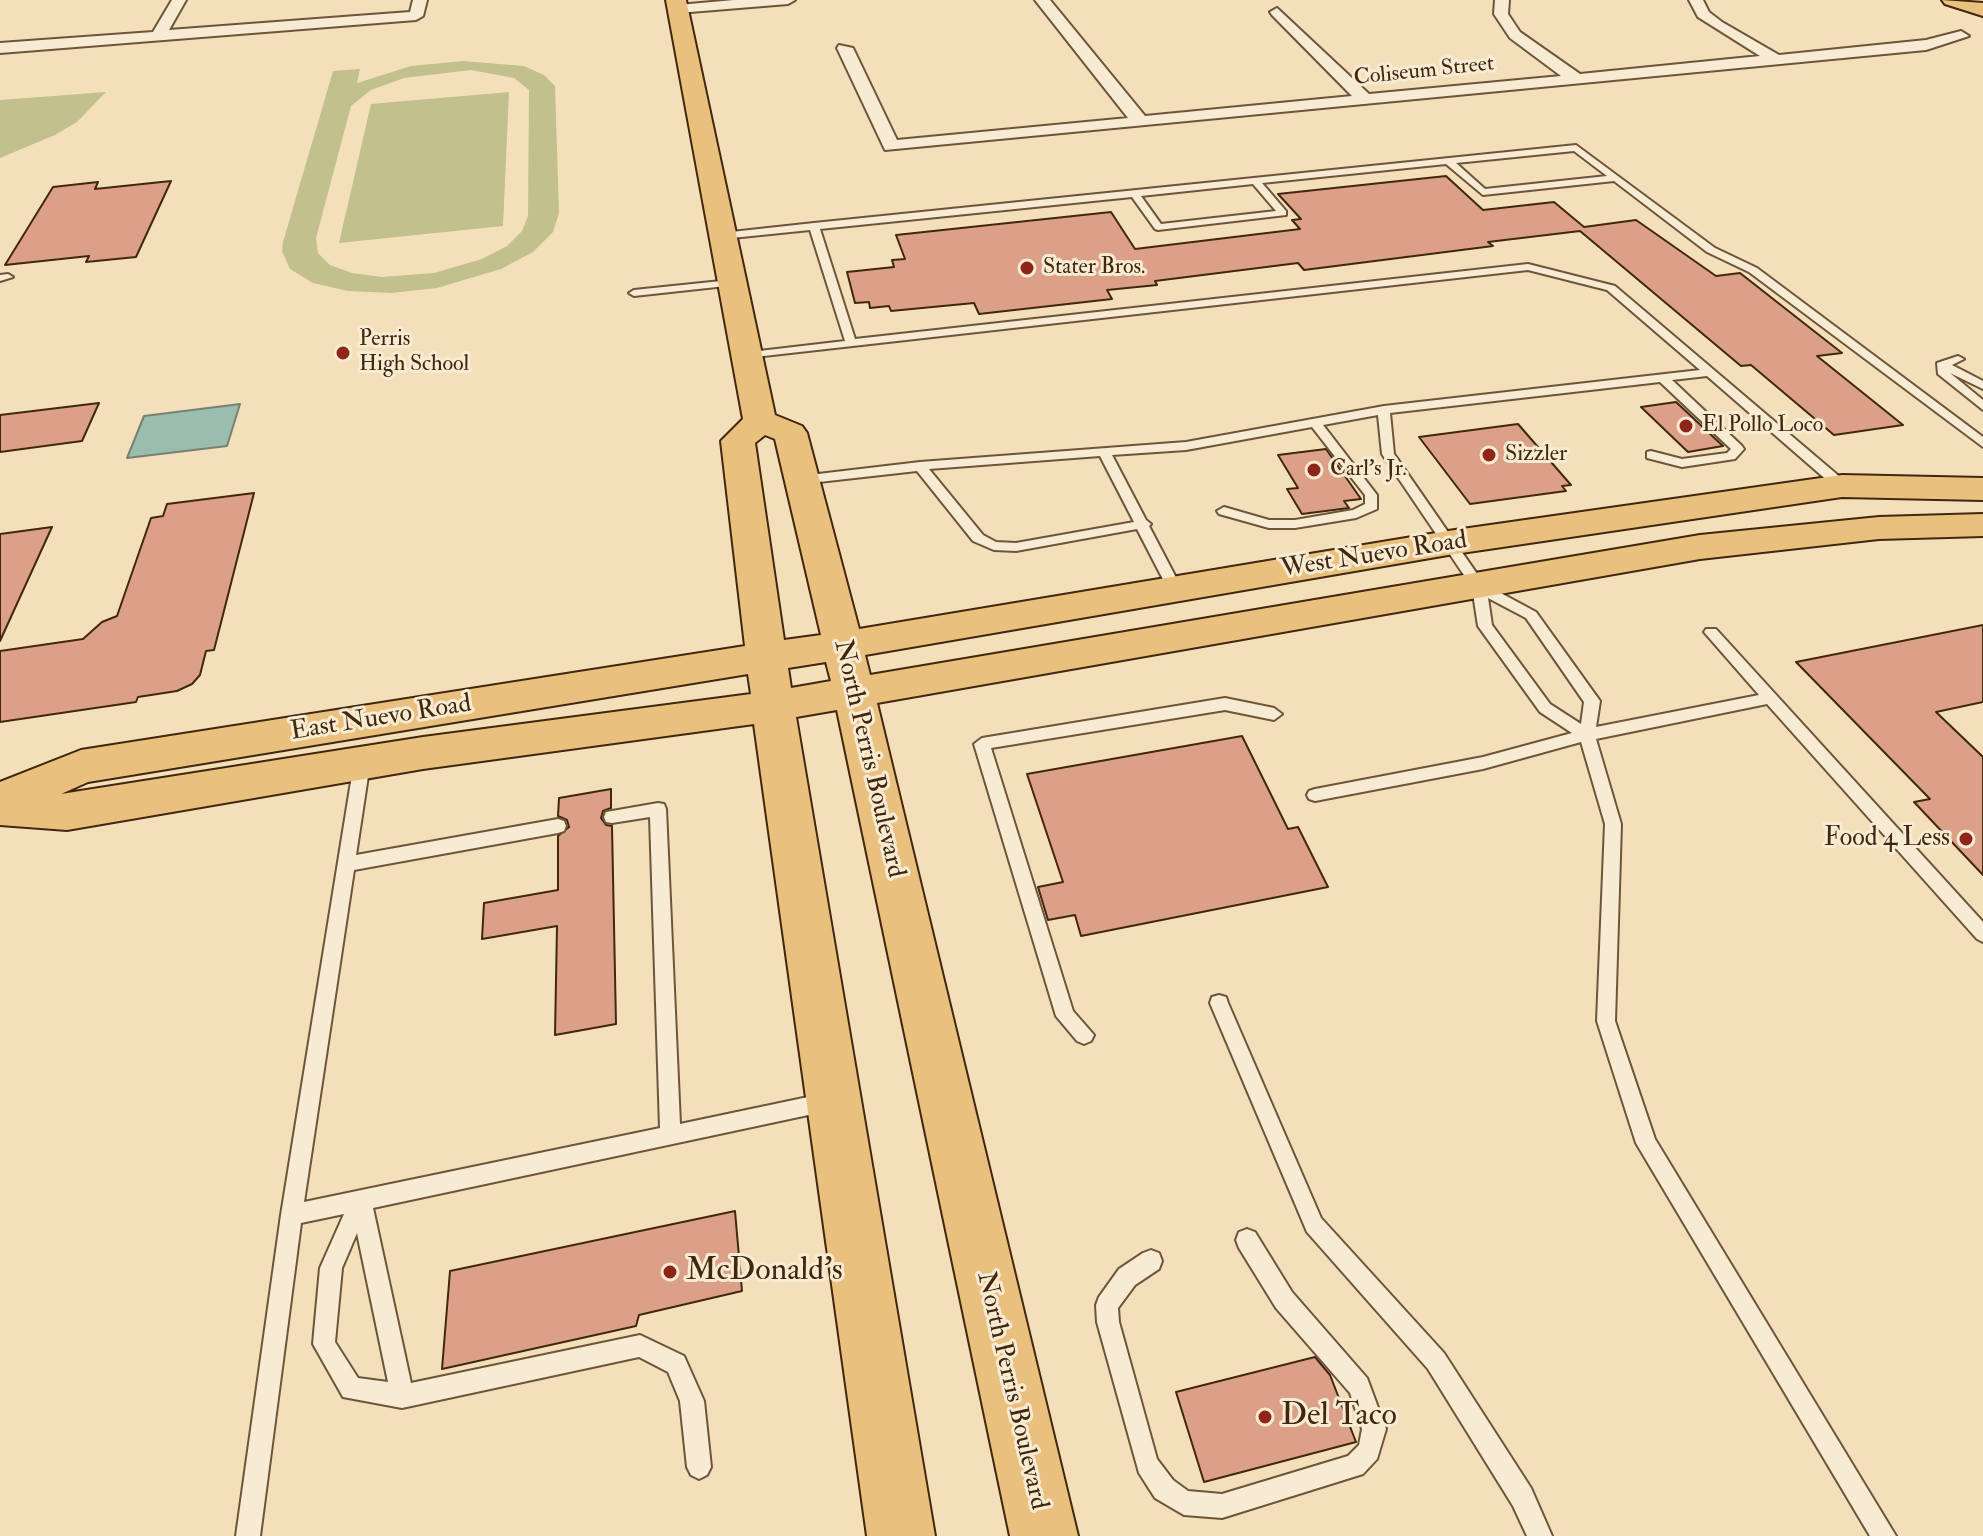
<!DOCTYPE html>
<style>
body{margin:0}
canvas{display:block;background:#f3e0bb}
</style>
<canvas width="1983" height="1536"></canvas>
<script>
const c = document.querySelector('canvas').getContext('2d');
c.lineJoin = 'round';
function paint(path, color) { c.fillStyle = color; c.fill(path, 'evenodd'); }
const shape = rows => new Path2D(rows.map(r => 'M' + r).join(''));
function trace(path, color, width, dash) { c.strokeStyle = color; c.lineWidth = width; c.lineCap = dash ? 'butt' : 'round'; c.setLineDash(dash || []); c.stroke(path); }
function write(font, color, halo, rows, align = 'center') {
  c.font = font + ' "IM FELL Double Pica",serif'; c.lineWidth = 6; c.setLineDash([]); c.textBaseline = 'middle'; c.strokeStyle = halo; c.fillStyle = color; for (const [text, x, y, turn = 0] of rows) {
    c.save(); c.translate(x, y); c.rotate((+turn || 0) * Math.PI / 180); c.textAlign = isNaN(turn) ? turn : align; if (halo) c.strokeText(text, 0, 0); c.fillText(text, 0, 0); c.restore();
  }
}
paint(shape([
 [463,61,524,66,544,75,555,86,559,213,553,232,533,252,501,269,437,288,391,293,348,291,313,283,290,269,282,251,283,242,333,71,360,69,357,83,411,66],
 [471,70,514,78,529,90,528,216,522,231,507,246,482,259,434,273,382,277,352,273,330,265,318,253,316,238,351,106,371,90,404,78],
 [106,92,77,122,55,135,0,158,0,100],
 [509,92,503,226,339,243,371,104]
]), '#c2c08c');
const water = shape([
 [240,404,227,446,127,458,144,416,240,404]
]);
paint(water, '#9bbdb0');
trace(water, '#77816f', 2);
const building = shape([
 [1446,176,1483,210,1554,202,1584,227,1636,220,1716,276,1740,273,1842,353,1817,356,1903,425,1834,435,1751,365,1741,366,1580,231,1488,242,1493,246,1304,270,1298,263,1155,281,1157,285,1107,290,1112,299,979,314,974,303,891,311,889,306,870,308,869,302,855,303,847,272,894,267,892,260,905,259,896,235,1111,212,1135,249,1300,229,1292,220,1301,219,1278,194,1446,176],
 [171,181,136,257,86,262,89,256,5,265,53,187,98,182,95,189,171,181],
 [1676,402,1723,446,1688,452,1641,407,1676,402],
 [99,403,82,441,0,452,0,415,99,403],
 [1518,424,1571,485,1562,486,1566,491,1470,504,1419,437,1518,424],
 [1326,449,1361,499,1344,501,1349,508,1302,514,1287,489,1298,488,1278,455,1326,449],
 [254,493,214,650,206,651,200,675,192,684,177,691,138,697,136,702,0,722,0,651,83,639,102,622,117,616,151,518,163,516,167,504,254,493],
 [52,527,0,641,0,534,52,527],
 [1983,625,1983,702,1936,712,1983,757,1983,875,1914,802,1930,799,1796,662,1983,625],
 [1242,736,1288,829,1298,827,1328,887,1081,936,1075,915,1048,920,1038,887,1063,882,1027,774,1242,736],
 [611,789,611,808,603,811,601,818,606,825,612,826,616,1024,555,1035,557,926,482,939,484,903,558,890,558,836,569,827,567,820,558,816,559,798,611,789],
 [735,1211,742,1291,639,1315,636,1326,442,1369,450,1271,735,1211],
 [1315,1357,1330,1375,1356,1442,1204,1482,1176,1392,1315,1357]
]);
paint(building, '#dca088');
trace(building, '#41270e', 2);
const lane = shape([
 [1576,145,1715,248,1757,268,1983,437,1983,447,1749,272,1707,252,1614,181,1483,195,1446,164,1262,183,1286,211,1286,215,1158,230,1155,229,1132,197,820,229,855,339,1528,264,1615,286,1847,483,1847,489,1837,489,1707,376,1672,380,1742,446,1744,449,1735,459,1682,467,1647,458,1647,452,1651,451,1682,459,1727,453,1731,449,1660,382,1390,413,1394,454,1484,584,1536,612,1600,701,1596,727,1759,695,1704,632,1706,629,1716,629,1983,922,1983,942,1977,939,1767,704,1596,739,1621,824,1615,1021,1655,1139,1896,1536,1870,1536,1636,1143,1597,1021,1605,824,1581,742,1483,769,1315,801,1309,799,1307,795,1309,791,1315,789,1483,757,1572,733,1540,712,1478,626,1472,587,1382,454,1378,415,1323,425,1377,495,1377,509,1356,518,1295,528,1269,528,1219,514,1217,511,1224,507,1269,520,1295,520,1353,510,1365,504,1365,495,1312,427,1186,450,1112,455,1146,520,1151,524,1149,526,1182,589,1175,594,1168,589,1137,529,1016,551,994,550,973,541,917,471,801,484,795,480,801,476,920,462,1186,442,1384,406,1700,370,1607,290,1528,270,746,358,740,355,742,353,845,341,810,230,722,239,717,236,722,233,814,223,1576,145],
 [1574,151,1607,176,1485,189,1456,163,1574,151],
 [1253,184,1276,211,1161,224,1141,196,1253,184],
 [1100,456,1134,522,1016,543,996,542,983,535,929,469,1100,456],
 [1488,598,1526,618,1584,702,1581,724,1550,704,1492,625,1488,598],
 [0,275,8,274,13,277,0,281,0,275],
 [731,280,735,281,735,285,634,296,629,293,634,290,731,280],
 [1958,356,1964,359,1952,365,1983,381,1983,389,1950,373,1983,400,1983,410,1938,374,1937,363,1958,356],
 [1225,698,1274,708,1282,714,1274,720,1225,710,991,748,1073,1011,1094,1035,1091,1041,1084,1044,1077,1041,1056,1016,974,744,982,738,1225,698],
 [362,757,370,763,356,855,558,819,564,821,566,826,564,831,558,833,354,870,304,1202,660,1128,650,817,612,823,606,822,604,817,606,812,612,811,658,803,664,804,666,809,680,1124,827,1093,834,1095,837,1102,834,1109,827,1111,373,1208,411,1383,640,1335,684,1356,704,1401,711,1467,707,1475,699,1479,691,1475,687,1467,680,1401,668,1372,639,1357,402,1408,343,1397,313,1344,320,1268,344,1214,301,1223,260,1536,236,1536,281,1215,354,763,362,757],
 [357,1233,388,1382,358,1378,335,1342,342,1268,357,1233],
 [1219,995,1226,997,1228,1003,1321,1218,1444,1353,1531,1488,1552,1536,1527,1536,1513,1506,1428,1369,1307,1232,1210,1003,1212,997,1219,995],
 [1247,1229,1255,1232,1292,1292,1367,1378,1386,1429,1377,1459,1363,1474,1222,1518,1184,1515,1155,1498,1139,1473,1097,1322,1096,1305,1099,1297,1119,1269,1143,1253,1151,1250,1159,1253,1162,1261,1159,1269,1135,1285,1118,1308,1119,1322,1157,1459,1173,1480,1188,1491,1222,1494,1348,1456,1359,1445,1362,1429,1350,1393,1276,1308,1239,1248,1236,1240,1239,1232,1247,1229]
]);
const street = shape([
 [172,0,186,0,169,30,410,12,413,0,427,0,423,16,416,20,0,53,0,43,153,32,172,0],
 [734,0,795,0,788,4,678,13,671,9,678,5,734,0],
 [1035,0,1050,0,1145,116,1352,96,1272,15,1270,12,1277,8,1369,94,1561,76,1510,38,1494,14,1495,0,1509,0,1508,14,1520,32,1580,74,1760,56,1698,17,1689,0,1703,0,1709,12,1722,22,1779,55,1926,40,1961,31,1969,36,1926,50,885,150,837,48,839,45,853,48,897,140,1128,118,1035,0]
]);
const primary = shape([
 [666,0,686,0,775,415,802,426,807,433,859,629,1448,531,1842,475,1983,478,1983,500,1842,497,1448,555,865,655,870,675,1700,535,1879,517,1983,514,1983,536,1879,539,1700,559,877,703,1078,1536,1010,1536,837,710,796,717,935,1536,867,1536,754,724,423,769,67,830,0,825,0,782,81,750,745,646,721,441,743,419,666,0],
 [765,435,775,439,821,635,784,640,755,443,765,435],
 [826,662,831,681,791,688,788,668,826,662],
 [748,674,751,694,423,737,61,794,88,782,748,674]
]);
const highway = shape([
 [1942,0,1983,3,1983,16,1945,4,1942,0]
]);
trace(lane, '#6e5539', 4);
trace(street, '#6e5539', 4);
trace(primary, '#41270e', 4);
trace(highway, '#41270e', 4);
paint(lane, '#f7ebd3');
paint(street, '#f7ebd3');
paint(primary, '#eac07e');
paint(highway, '#eac07e');
for (const [x, y, r, color] of [
 [1027,268,8,"#8f2418"],
 [343,353,8,"#8f2418"],
 [1686,426,8,"#8f2418"],
 [1489,455,8,"#8f2418"],
 [1314,470,8,"#8f2418"],
 [1966,839,8,"#8f2418"],
 [670,1272,8,"#8f2418"],
 [1265,1417,8,"#8f2418"]
]) { const dot = new Path2D(); dot.arc(x, y, r, 0, 2 * Math.PI); c.fillStyle = color; c.fill(dot); trace(dot, '#f7ebd3', 3); }
write('22px', '#41270e', '#f7ebd3', [
 ["Coliseum Street",1424,72,-6]
]);
write('22px', '#41270e', '#f7ebd3', [
 ["Stater Bros.",1043,268],
 ["Perris",359,340],
 ["High School",359,365],
 ["El Pollo Loco",1702,426],
 ["Sizzler",1505,455],
 ["Carl's Jr.",1330,470]
], 'left');
write('26px', '#41270e', '#f7ebd3', [
 ["West Nuevo Road",1374,556,-9],
 ["East Nuevo Road",381,719,-9],
 ["North Perris Boulevard",868,759,77],
 ["North Perris Boulevard",1011,1391,77]
]);
write('26px', '#41270e', '#f7ebd3', [
 ["Food 4 Less",1950,839]
], 'right');
write('32px', '#41270e', '#f7ebd3', [
 ["McDonald's",686,1272],
 ["Del Taco",1281,1417]
], 'left');
</script>
